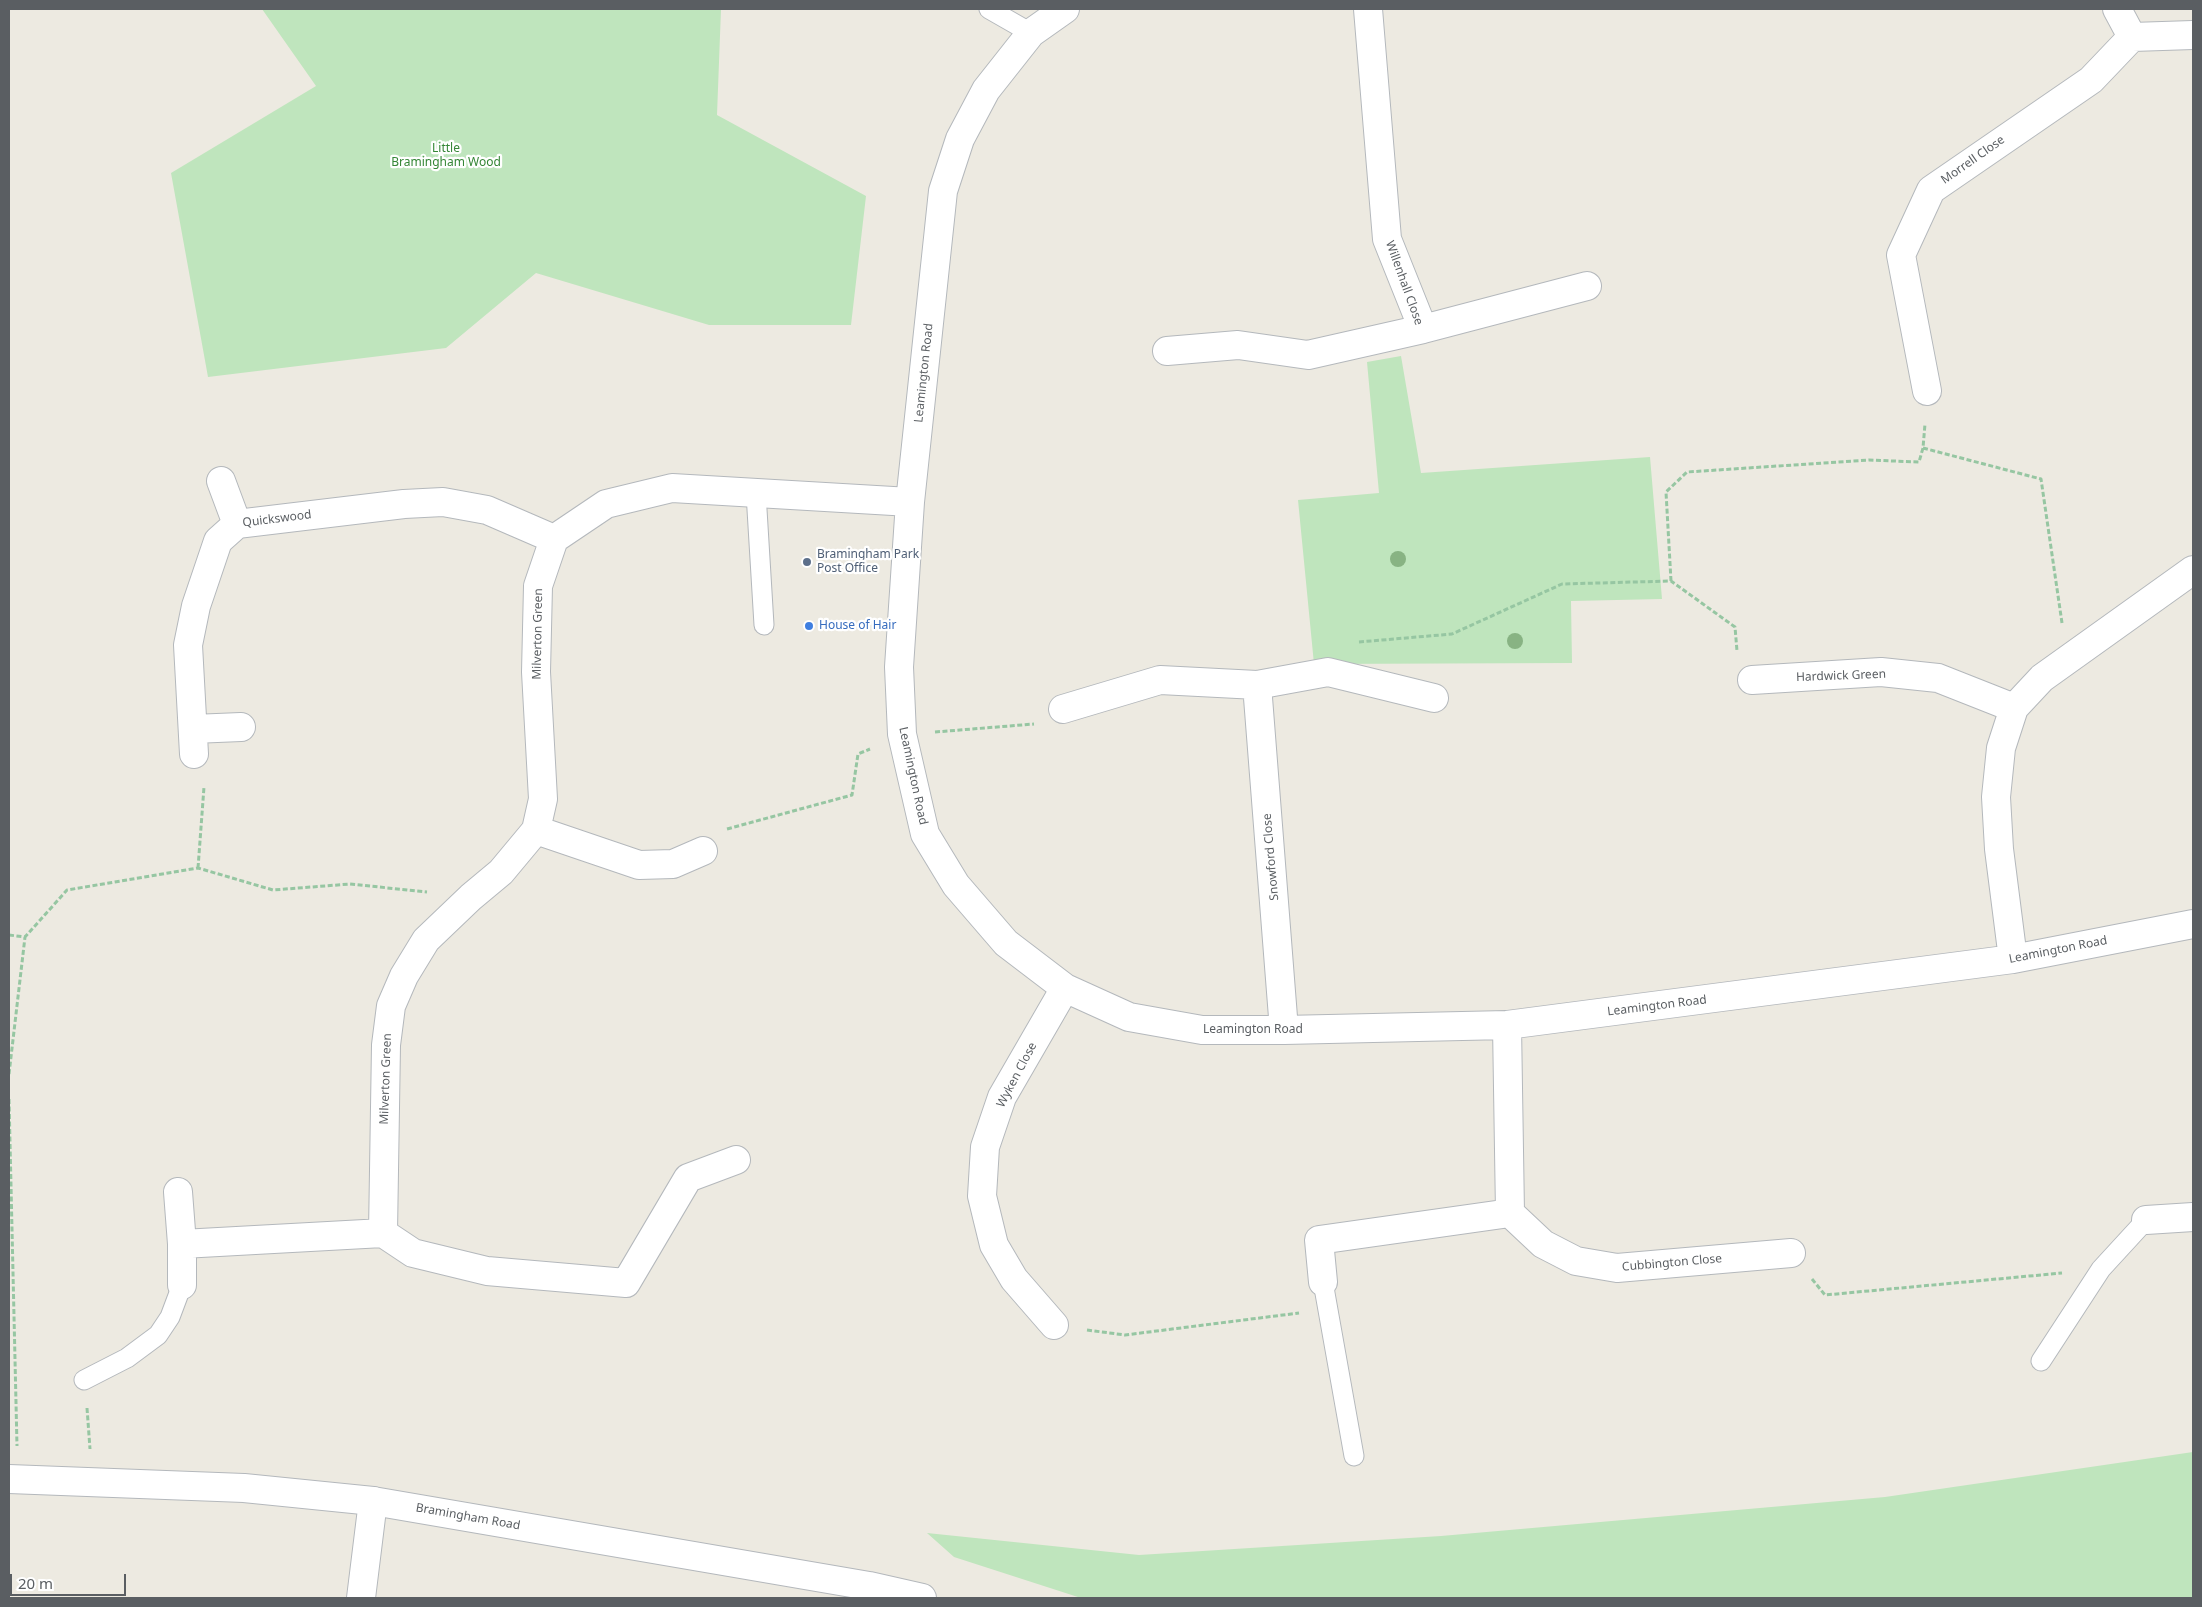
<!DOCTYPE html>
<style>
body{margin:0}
#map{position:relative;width:2202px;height:1607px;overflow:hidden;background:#edeae1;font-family:"Noto Sans",sans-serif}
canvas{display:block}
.frame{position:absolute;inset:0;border:10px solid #5a5e62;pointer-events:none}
.scale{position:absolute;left:10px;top:1574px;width:116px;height:22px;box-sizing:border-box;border:2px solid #5a5e62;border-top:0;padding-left:6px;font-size:15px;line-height:18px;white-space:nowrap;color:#5a5e62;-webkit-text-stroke:4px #fff;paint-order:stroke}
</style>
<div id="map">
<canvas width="2202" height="1607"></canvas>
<div class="frame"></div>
<div class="scale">20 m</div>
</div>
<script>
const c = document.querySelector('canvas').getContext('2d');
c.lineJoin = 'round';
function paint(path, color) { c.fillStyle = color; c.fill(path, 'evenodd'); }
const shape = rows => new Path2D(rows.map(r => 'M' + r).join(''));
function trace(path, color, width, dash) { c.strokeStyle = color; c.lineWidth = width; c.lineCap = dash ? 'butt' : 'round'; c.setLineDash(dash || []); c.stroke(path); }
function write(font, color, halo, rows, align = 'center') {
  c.font = font + ' "Noto Sans",sans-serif'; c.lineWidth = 4.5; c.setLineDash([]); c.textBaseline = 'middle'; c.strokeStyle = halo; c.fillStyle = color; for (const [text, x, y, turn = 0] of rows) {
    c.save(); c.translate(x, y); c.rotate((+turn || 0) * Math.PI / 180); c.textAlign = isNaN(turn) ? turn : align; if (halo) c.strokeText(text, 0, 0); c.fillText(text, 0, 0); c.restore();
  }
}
paint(shape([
 [262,9,721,9,717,115,866,196,851,325,709,325,536,273,446,348,208,377,171,173,316,86],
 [1401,356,1421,473,1650,457,1662,599,1571,601,1572,663,1314,664,1298,500,1379,493,1367,362],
 [2193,1452,2193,1598,1081,1598,954,1557,927,1533,1139,1555,1441,1536,1885,1497]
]), '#bfe5bd');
const service = shape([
 [989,9,1031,33],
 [756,493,764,625],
 [1323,1282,1354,1456],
 [2041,1361,2101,1269,2146,1220],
 [84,1380,127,1358,158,1335,170,1317,182,1285]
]);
const minor = shape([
 [1065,9,1031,33,986,90,960,139,943,191,910,502,899,667,902,734,925,834,956,885,1006,943,1065,988,1129,1017,1202,1030,1284,1030,1507,1025,2013,959,2193,924],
 [2117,9,2132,37,2193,35],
 [1423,329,1587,286],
 [1167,351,1238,345,1308,355,1423,329,1387,239,1368,9],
 [1927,391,1901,255,1931,190,2091,80,2132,37],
 [221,481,237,524],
 [1752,680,1881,672,1938,678,2014,708],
 [1257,685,1328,672,1434,698],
 [1063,709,1160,680,1257,685,1284,1030],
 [193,729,241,727],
 [194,754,188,645,196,606,218,541,237,524,404,504,443,502,487,510,554,539],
 [536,830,639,865,673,864,703,851],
 [2013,959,1999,849,1996,797,2001,748,2014,708,2042,678,2193,570],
 [1507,1025,1510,1213,1543,1244,1576,1261,1617,1268,1791,1253],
 [178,1192,182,1244],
 [2146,1220,2193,1217],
 [383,1233,413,1253,487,1271,626,1283,688,1178,736,1160],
 [1323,1282,1319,1240,1510,1213],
 [182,1285,182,1244,383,1233,386,1045,391,1006,404,976,426,940,471,897,501,872,536,830,543,799,536,672,538,586,554,539,606,504,672,488,910,502],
 [1054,1325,1014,1279,994,1245,982,1196,985,1147,1002,1097,1065,988],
 [361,1598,373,1501]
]);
const tertiary = shape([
 [9,1479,244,1488,373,1501,869,1586,922,1598]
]);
trace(service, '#b4b8bc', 21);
trace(minor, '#b4b8bc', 30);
trace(tertiary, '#b4b8bc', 30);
trace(shape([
 [1923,448,2041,479,2062,623],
 [1671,581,1666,492,1687,472,1869,460,1919,462,1923,448,1925,424],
 [1359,642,1452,634,1562,584,1671,581,1735,627,1737,651],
 [935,732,1034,724],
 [727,829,852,795,858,754,870,749],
 [198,868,204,787],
 [9,935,25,937,67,890,198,868,273,890,350,884,427,892],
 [9,1074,25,937],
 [9,1099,17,1446],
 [1812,1279,1825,1295,2062,1273],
 [1087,1330,1125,1335,1299,1313],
 [87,1408,90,1449]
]), '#96c6a2', 3, [5, 2.5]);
trace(service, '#fff', 19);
trace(minor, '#fff', 28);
trace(tertiary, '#fff', 28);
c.fillStyle = '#88b383';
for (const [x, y] of [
 [1398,559],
 [1515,641]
]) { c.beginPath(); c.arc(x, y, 8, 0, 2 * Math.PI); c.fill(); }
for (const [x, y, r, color] of [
 [807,562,5,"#5c6f8a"],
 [809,626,5,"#3f7fe0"]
]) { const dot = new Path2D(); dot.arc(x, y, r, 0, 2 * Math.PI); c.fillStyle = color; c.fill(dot); trace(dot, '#fff', 2); }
write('12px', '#358636', '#fff', [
 ["Little",446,149],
 ["Bramingham Wood",446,163]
]);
write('12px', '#5a5e62', '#fff', [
 ["Morrell Close",1973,160,-35],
 ["Willenhall Close",1404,283,70],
 ["Leamington Road",924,373,-84],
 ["Quickswood",277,519,-7],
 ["Milverton Green",538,634,-89],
 ["Hardwick Green",1841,676,-2],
 ["Leamington Road",913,776,78],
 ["Snowford Close",1271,857,-95],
 ["Leamington Road",2058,950,-11],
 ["Leamington Road",1657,1006,-7],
 ["Leamington Road",1253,1030],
 ["Wyken Close",1017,1075,-62],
 ["Milverton Green",386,1079,-88],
 ["Cubbington Close",1672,1263,-5],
 ["Bramingham Road",468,1517,10]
]);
write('12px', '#4e5e75', '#fff', [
 ["Bramingham Park",817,555],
 ["Post Office",817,569]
], 'left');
write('12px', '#366cbe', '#fff', [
 ["House of Hair",819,626]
], 'left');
</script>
